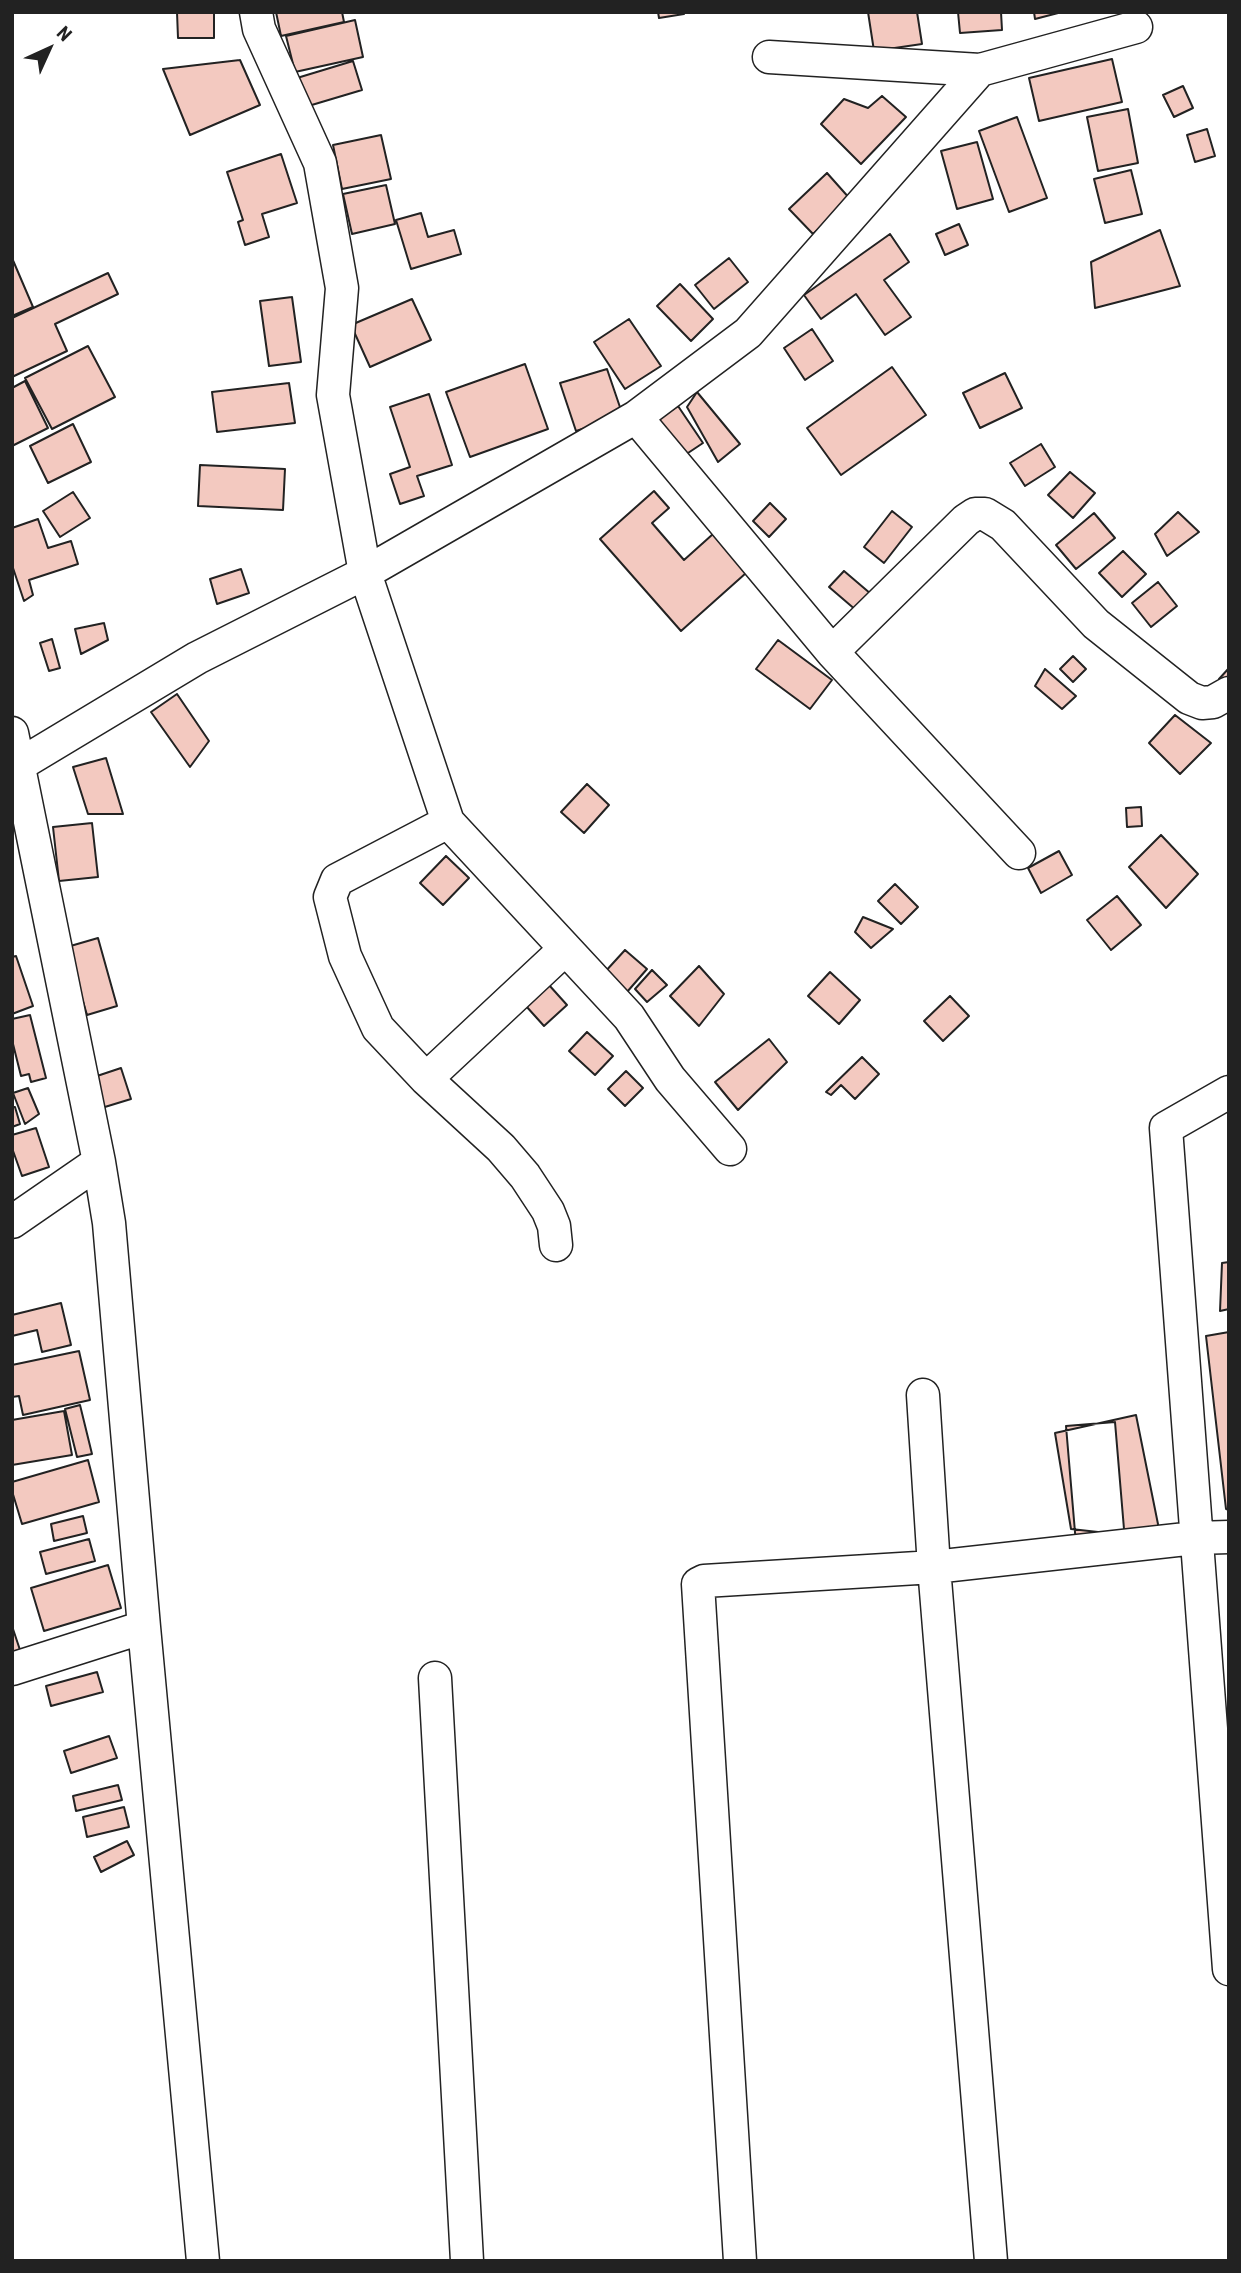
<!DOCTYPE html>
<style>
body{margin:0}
#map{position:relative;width:1241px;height:2273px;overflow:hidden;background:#fff;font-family:"Roboto Condensed",sans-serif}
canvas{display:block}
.frame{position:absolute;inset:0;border:14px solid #222;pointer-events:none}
.north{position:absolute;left:14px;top:14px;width:70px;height:70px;-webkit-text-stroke:5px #fff;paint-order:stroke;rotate:45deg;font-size:19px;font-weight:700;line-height:28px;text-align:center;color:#222}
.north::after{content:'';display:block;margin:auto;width:24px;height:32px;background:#222;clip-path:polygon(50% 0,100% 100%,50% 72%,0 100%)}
</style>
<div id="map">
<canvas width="1241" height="2273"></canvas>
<div class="frame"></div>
<div class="north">N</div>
</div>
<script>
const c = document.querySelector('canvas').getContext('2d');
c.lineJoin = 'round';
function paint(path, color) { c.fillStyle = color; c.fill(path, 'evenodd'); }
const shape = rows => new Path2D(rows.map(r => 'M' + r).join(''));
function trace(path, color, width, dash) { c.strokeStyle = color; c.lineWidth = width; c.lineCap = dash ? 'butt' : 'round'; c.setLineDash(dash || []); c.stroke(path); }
const building = shape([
 [177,12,214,12,214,38,178,38,177,12],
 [276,12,342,12,344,22,281,36,276,12],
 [658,12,683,12,684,14,659,18,658,12],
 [868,12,917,12,922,44,874,51,868,12],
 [958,12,1001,12,1002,30,960,33,958,12],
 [1034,12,1062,12,1035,19,1034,12],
 [355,20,363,57,295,72,286,36,355,20],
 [1112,59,1122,102,1039,121,1029,78,1112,59],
 [240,60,260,105,190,135,163,69,240,60],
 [353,61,362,90,305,107,297,78,353,61],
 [1183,86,1193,108,1174,117,1163,95,1183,86],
 [882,96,906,117,861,164,821,124,844,99,868,108,882,96],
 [1128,109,1138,163,1098,171,1087,117,1128,109],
 [1017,117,1047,198,1009,212,979,131,1017,117],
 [1207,129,1215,156,1195,162,1187,135,1207,129],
 [381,135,391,179,342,189,333,145,381,135],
 [977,142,993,199,957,209,941,151,977,142],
 [281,154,297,203,262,214,269,237,245,245,238,222,243,220,227,172,281,154],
 [1131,170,1142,214,1105,223,1094,179,1131,170],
 [827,173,851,200,813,234,789,209,827,173],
 [386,185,395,224,352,234,343,194,386,185],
 [421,213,428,237,454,230,461,254,411,269,396,220,421,213],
 [959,224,968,245,945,255,936,234,959,224],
 [1160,230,1180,286,1095,308,1091,262,1160,230],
 [890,234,909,262,884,280,911,317,885,335,856,294,821,319,804,295,890,234],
 [12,258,33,307,12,316,12,258],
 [729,258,748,282,714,309,695,285,729,258],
 [108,273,118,294,55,324,67,351,12,377,12,318,108,273],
 [680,284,713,319,691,341,657,306,680,284],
 [292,297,301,362,269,366,260,301,292,297],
 [412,299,431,340,370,367,351,325,412,299],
 [629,319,661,366,625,389,594,342,629,319],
 [812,329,833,361,805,380,784,348,812,329],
 [88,346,115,397,52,429,25,378,88,346],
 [525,364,548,429,470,457,446,392,525,364],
 [892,367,926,415,841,475,807,428,892,367],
 [607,369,623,416,576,431,560,383,607,369],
 [1005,373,1022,408,980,428,963,393,1005,373],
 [25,381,48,428,12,446,12,388,25,381],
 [289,383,295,423,217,432,212,392,289,383],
 [697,392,740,444,718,462,687,407,697,392],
 [429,394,452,465,417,476,424,496,400,504,390,474,410,467,390,407,429,394],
 [678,406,703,443,676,461,651,424,678,406],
 [73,424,91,462,48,483,30,446,73,424],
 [1041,444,1055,467,1025,486,1010,463,1041,444],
 [200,465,285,469,283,510,198,506,200,465],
 [1070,472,1095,493,1073,518,1048,495,1070,472],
 [654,491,669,508,652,523,684,560,713,534,746,573,681,631,600,539,654,491],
 [73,492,90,518,60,537,43,511,73,492],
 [770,503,786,519,769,537,753,521,770,503],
 [892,511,912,527,884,563,864,547,892,511],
 [1178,512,1199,532,1167,556,1155,534,1178,512],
 [1094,513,1115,538,1076,569,1056,545,1094,513],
 [38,519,48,548,71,541,78,564,29,580,33,595,24,601,12,565,12,528,38,519],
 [1123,551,1146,574,1122,597,1099,573,1123,551],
 [241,569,249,593,217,604,210,579,241,569],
 [844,571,871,594,857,611,829,587,844,571],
 [1158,582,1177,606,1151,627,1132,603,1158,582],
 [104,623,108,640,81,654,75,629,104,623],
 [52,639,60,668,49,671,40,643,52,639],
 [778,640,832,680,810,709,756,669,778,640],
 [1073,656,1086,669,1073,682,1060,669,1073,656],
 [1229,668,1229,688,1219,679,1229,668],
 [1045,669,1076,696,1062,709,1035,686,1045,669],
 [177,694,209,741,190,767,151,712,177,694],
 [1175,715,1211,743,1180,774,1149,743,1175,715],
 [106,758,123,814,88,814,73,767,106,758],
 [587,784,609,805,584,833,561,812,587,784],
 [1141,807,1142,826,1127,827,1126,808,1141,807],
 [92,823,98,877,59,881,53,827,92,823],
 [1161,835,1198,874,1166,908,1129,867,1161,835],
 [1059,851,1072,875,1041,893,1028,868,1059,851],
 [446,856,469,878,443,905,420,883,446,856],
 [895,884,918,907,901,924,878,901,895,884],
 [1117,896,1141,925,1111,950,1087,920,1117,896],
 [863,917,893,929,871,948,855,932,863,917],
 [98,938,117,1006,87,1015,67,947,98,938],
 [625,950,647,969,627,992,604,973,625,950],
 [16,956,33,1006,12,1014,12,957,16,956],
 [699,966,724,994,699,1026,670,996,699,966],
 [652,970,667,985,647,1002,635,989,652,970],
 [830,972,860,1000,839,1024,808,996,830,972],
 [549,985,567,1005,544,1026,526,1006,549,985],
 [950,996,969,1016,943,1041,924,1021,950,996],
 [30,1015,46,1078,31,1082,29,1074,21,1076,12,1040,12,1019,30,1015],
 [587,1032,613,1056,595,1075,569,1051,587,1032],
 [769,1039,787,1062,738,1110,715,1082,769,1039],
 [862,1057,879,1074,855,1099,841,1085,831,1095,826,1092,862,1057],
 [121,1068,131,1099,95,1110,85,1080,121,1068],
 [626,1071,643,1088,625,1106,608,1089,626,1071],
 [28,1088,39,1114,25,1124,13,1093,28,1088],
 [12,1107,15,1107,20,1124,12,1127,12,1107],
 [36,1128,49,1167,22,1176,12,1148,12,1135,36,1128],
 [1229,1262,1229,1309,1220,1311,1222,1263,1229,1262],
 [61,1303,71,1345,42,1352,37,1330,12,1336,12,1315,61,1303],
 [1229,1332,1229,1510,1226,1509,1206,1336,1229,1332],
 [79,1351,90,1400,23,1415,19,1396,12,1397,12,1365,79,1351],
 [80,1405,92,1454,77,1457,65,1409,80,1405],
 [64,1411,72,1455,12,1465,12,1420,64,1411],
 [1136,1415,1161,1539,1071,1529,1055,1433,1136,1415],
 [1115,1422,1125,1541,1076,1544,1066,1426,1115,1422],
 [88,1460,99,1502,22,1524,12,1491,12,1482,88,1460],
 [83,1516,87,1533,54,1541,51,1524,83,1516],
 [89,1539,95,1561,46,1574,40,1552,89,1539],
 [108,1565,121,1608,44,1631,31,1588,108,1565],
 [12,1626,21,1653,12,1656,12,1626],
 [97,1672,103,1692,51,1706,46,1686,97,1672],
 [109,1736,117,1758,71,1773,64,1751,109,1736],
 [118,1785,122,1800,76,1811,73,1796,118,1785],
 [124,1807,129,1827,87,1837,83,1817,124,1807],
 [127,1841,134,1855,101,1872,94,1857,127,1841]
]);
paint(building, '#f3c9c0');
trace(building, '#222', 2);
const minor = shape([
 [256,12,259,29,320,163,342,288,333,395,365,573,448,822,629,1017,670,1079,730,1149],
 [769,57,980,70,1136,27],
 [636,417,832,652,1019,853],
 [832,652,966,520,975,514,985,514,1003,525,1096,624,1189,698,1202,703,1213,702,1229,693],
 [12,733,99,1162,109,1223,144,1627,203,2261],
 [19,765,197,658,365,573,636,417,748,333,980,70],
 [448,822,337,880,330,897,345,956,378,1028,426,1079,501,1148,525,1176,548,1211,554,1226,556,1245],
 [426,1079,564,950],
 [1229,1092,1166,1128,1229,1969],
 [12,1222,99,1162],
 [923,1395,934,1567,991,2261],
 [12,1669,144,1627],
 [435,1678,467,2261],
 [740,2261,698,1584,704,1581,934,1567,1195,1538,1229,1537]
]);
trace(minor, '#222', 35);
trace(minor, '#fff', 32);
</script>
